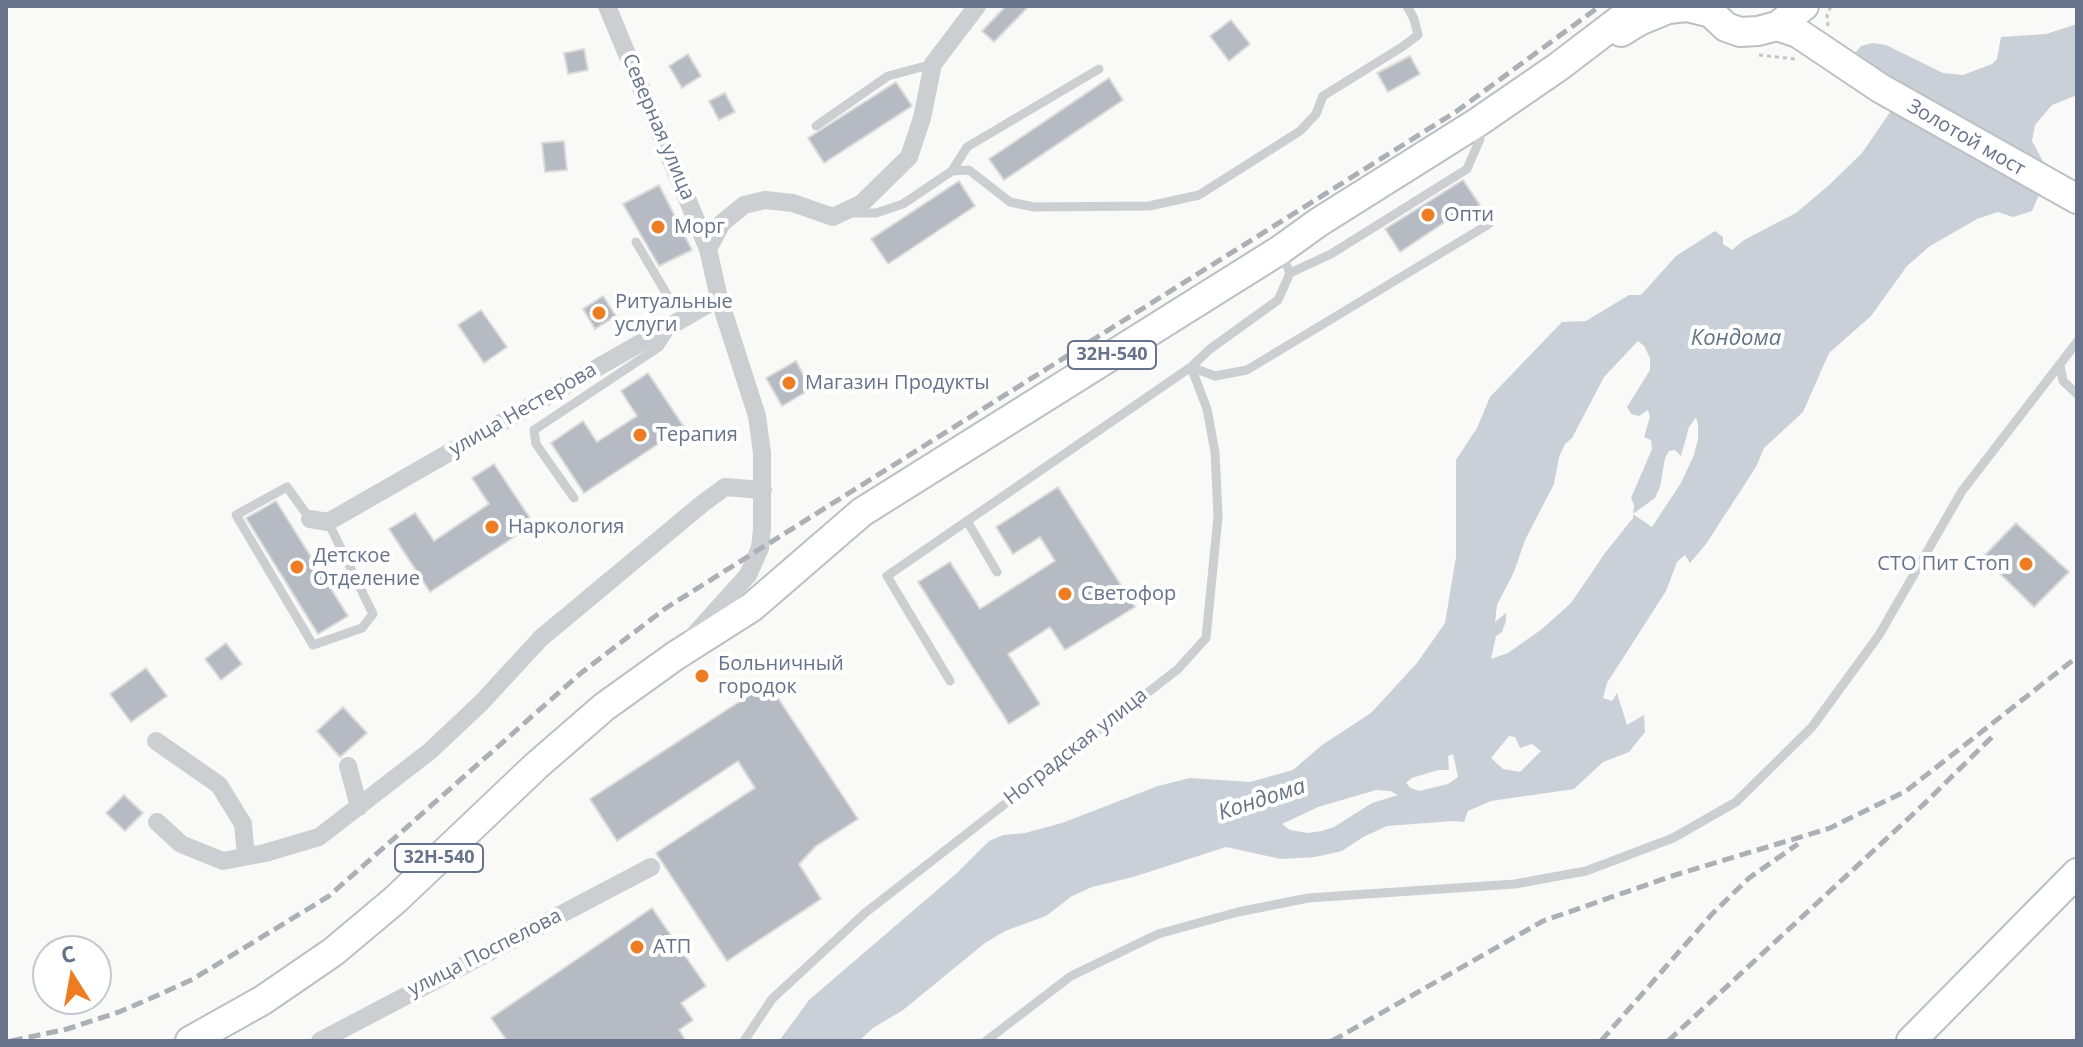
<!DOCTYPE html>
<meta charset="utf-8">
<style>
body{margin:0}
#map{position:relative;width:2083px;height:1047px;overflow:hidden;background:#f9f9f7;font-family:"Open Sans",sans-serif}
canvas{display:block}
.frame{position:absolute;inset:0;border:8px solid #66738a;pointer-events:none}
.north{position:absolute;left:32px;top:935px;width:80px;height:80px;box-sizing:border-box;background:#fff;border:2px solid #c2c7d0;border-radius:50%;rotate:349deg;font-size:22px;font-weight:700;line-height:32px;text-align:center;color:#66738a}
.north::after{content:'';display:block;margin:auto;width:28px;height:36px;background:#ee7c22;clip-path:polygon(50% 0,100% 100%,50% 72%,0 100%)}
</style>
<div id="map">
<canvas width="2083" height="1047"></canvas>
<div class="frame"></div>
<div class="north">С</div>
</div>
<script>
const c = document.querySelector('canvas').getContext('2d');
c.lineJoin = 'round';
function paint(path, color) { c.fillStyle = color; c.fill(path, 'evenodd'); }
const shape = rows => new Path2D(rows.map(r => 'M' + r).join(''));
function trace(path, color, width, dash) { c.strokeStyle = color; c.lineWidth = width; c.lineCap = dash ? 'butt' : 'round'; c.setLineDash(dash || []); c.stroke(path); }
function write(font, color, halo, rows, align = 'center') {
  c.font = font + ' "Open Sans",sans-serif'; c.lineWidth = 8; c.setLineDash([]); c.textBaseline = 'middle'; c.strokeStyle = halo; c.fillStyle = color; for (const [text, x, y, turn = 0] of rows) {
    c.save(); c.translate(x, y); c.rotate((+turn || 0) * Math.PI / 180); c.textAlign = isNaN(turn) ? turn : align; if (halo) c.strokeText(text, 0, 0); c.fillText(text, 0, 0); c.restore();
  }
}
paint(shape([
 [2077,24,2077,95,2052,105,2035,125,2032,141,2044,163,2042,188,2032,211,2013,217,1998,212,1977,219,1930,246,1907,266,1871,316,1829,353,1803,412,1764,448,1756,467,1706,544,1690,563,1685,555,1677,562,1666,591,1607,683,1603,698,1612,701,1617,693,1627,725,1644,715,1645,732,1629,752,1603,762,1574,789,1491,801,1468,811,1464,822,1453,821,1387,826,1363,837,1342,851,1315,857,1281,859,1226,847,1133,877,1092,887,1072,896,1046,916,1005,931,985,943,903,1010,873,1028,859,1041,779,1041,809,1000,957,873,989,841,1003,835,1025,833,1062,823,1158,786,1190,778,1250,782,1293,770,1322,745,1371,713,1417,663,1445,623,1456,557,1456,460,1477,428,1490,397,1562,322,1586,321,1629,295,1641,295,1676,256,1715,231,1723,237,1723,244,1732,250,1744,240,1796,213,1828,186,1862,153,1897,102,1896,81,1855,61,1855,53,1861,46,1873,43,1886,45,1943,73,1963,75,1992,64,1997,59,2001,37,2046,34],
 [1638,341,1644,346,1650,358,1650,370,1627,407,1631,414,1639,416,1648,410,1650,417,1644,437,1651,440,1652,449,1631,498,1634,505,1633,518,1605,553,1571,603,1542,629,1508,653,1491,659,1496,636,1502,632,1506,621,1506,613,1495,622,1497,605,1514,572,1525,540,1554,484,1559,457,1565,444,1572,438,1604,377],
 [1696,417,1698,425,1698,439,1694,455,1681,483,1652,527,1633,514,1655,498,1660,487,1665,458,1669,451,1675,450,1681,456,1689,427],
 [1509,736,1515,737,1520,748,1532,744,1541,751,1520,772,1503,769,1491,758],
 [1453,754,1458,777,1448,784,1419,791,1411,788,1406,783,1412,778,1438,770,1449,770,1448,756],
 [1376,790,1390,791,1398,795,1372,803,1334,827,1322,831,1307,833,1290,830,1282,824,1318,807]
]), '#c9d0d7');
const building = shape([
 [1006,6,1029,6,994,42,982,31,1006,6],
 [1231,20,1250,44,1229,61,1210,36,1231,20],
 [584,49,588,70,568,74,564,53,584,49],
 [688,54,701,76,682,88,669,66,688,54],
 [1410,56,1420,74,1388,92,1377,73,1410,56],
 [1109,78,1123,100,1004,180,989,159,1109,78],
 [896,82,912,106,824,163,808,138,896,82],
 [725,93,735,112,719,120,709,101,725,93],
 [564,141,567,170,545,172,542,143,564,141],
 [1463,180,1480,205,1454,222,1451,218,1400,252,1385,229,1463,180],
 [959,181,975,206,888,264,871,239,959,181],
 [659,185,692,250,659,266,623,204,659,185],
 [603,296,616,316,595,329,583,309,603,296],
 [481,310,507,347,484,363,458,325,481,310],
 [796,361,811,389,782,406,766,378,796,361],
 [648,373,684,427,584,493,551,443,583,421,597,442,637,416,621,391,648,373],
 [494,464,534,524,430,592,389,529,415,513,434,541,489,504,472,478,494,464],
 [1058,487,1135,607,1065,650,1050,627,1008,654,1040,704,1009,724,918,582,950,562,980,609,1055,561,1040,537,1013,554,996,527,1058,487],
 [276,501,348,616,318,634,246,518,276,501],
 [2016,523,2069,572,2034,607,1983,557,2016,523],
 [226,643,242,664,221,680,205,659,226,643],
 [146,668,167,696,131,722,110,694,146,668],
 [768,683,858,819,816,846,799,864,821,899,727,961,656,853,755,788,738,761,617,841,590,799,768,683],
 [343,707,367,733,340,757,317,731,343,707],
 [124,795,143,813,125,831,106,813,124,795],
 [652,908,706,986,681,1003,693,1020,679,1030,686,1041,507,1041,491,1018,652,908]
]);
paint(building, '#b6bbc3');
trace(building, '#dbdbd9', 2);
const primary = shape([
 [1709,6,1711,13,1726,27,1740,32,1758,31,1777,26,1804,6],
 [1777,26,1798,33,1880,88,2077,199],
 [1621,32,1639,21,1668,9,1687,7,1711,13],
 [190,1041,263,1000,333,952,395,900,536,766,604,707,675,656,752,607,862,512,1280,250,1319,222,1478,122,1558,67,1638,6],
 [1911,1041,2077,873]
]);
trace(primary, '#bcbfc4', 32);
trace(shape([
 [1828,26,1827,15,1831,6],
 [1759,55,1795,59]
]), '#c2c4c7', 3, [4, 4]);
trace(shape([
 [816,126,888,76,933,64],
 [952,171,967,147,1099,69],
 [854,213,876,213,903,204,952,171,969,170,1010,202,1034,207,1149,206,1199,195,1300,131,1316,114,1323,96,1402,47,1418,35,1414,19,1407,6],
 [636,242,672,303,693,313],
 [1282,255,1290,273,1278,300,1210,349,1191,367,1215,376,1247,370,1489,224],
 [1290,273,1331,254,1467,169,1480,139,1479,128],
 [2060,365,2063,381,2077,394],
 [574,498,536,444,534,430,659,347,669,332],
 [310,519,287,487,236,515,313,645,362,628,373,614,328,522],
 [967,521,997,572],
 [744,1041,772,999,865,913,1178,669,1206,638,1218,517,1215,452,1207,409,1191,367,887,576,950,681],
 [986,1041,1071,976,1158,934,1238,912,1308,898,1515,884,1586,871,1673,838,1736,802,1812,727,1879,635,1962,491,2077,342]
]), '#ccced2', 9);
trace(shape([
 [607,6,708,249],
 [310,519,328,522,719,298],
 [694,635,748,575,760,548,762,529,762,453,757,416,719,298,708,249,722,223,744,205,765,200,793,203,833,217,862,203,909,157,922,118,933,64,977,6],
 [156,741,219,785,243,824,246,856],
 [348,766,359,807],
 [157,822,181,844,223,861,265,853,319,837,430,751,481,703,541,638,702,504,725,487,763,490],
 [320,1041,651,867]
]), '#ccced2', 18);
trace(primary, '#fff', 28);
trace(shape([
 [11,1041,67,1029,119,1012,156,996,193,979,329,896,581,673,666,608,1457,111,1600,6],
 [1332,1041,1543,921,1672,876,1830,828,1906,791,2077,657],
 [1601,1041,1712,914,1749,878,1798,844],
 [1668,1041,1924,804,1996,733]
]), '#abafb6', 5, [12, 6]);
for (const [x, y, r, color] of [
 [1428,215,8,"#ee7c22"],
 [658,227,8,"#ee7c22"],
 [599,313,8,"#ee7c22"],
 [789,383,8,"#ee7c22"],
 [640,435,8,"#ee7c22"],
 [492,527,8,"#ee7c22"],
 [2026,564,8,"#ee7c22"],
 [297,567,8,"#ee7c22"],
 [1065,594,8,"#ee7c22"],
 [702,676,8,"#ee7c22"],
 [637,947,8,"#ee7c22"]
]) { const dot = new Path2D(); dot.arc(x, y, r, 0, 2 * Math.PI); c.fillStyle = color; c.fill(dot); trace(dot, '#fff', 3); }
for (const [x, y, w] of [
 [1112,355,88],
 [439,858,88]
]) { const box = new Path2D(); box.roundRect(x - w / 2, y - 14, w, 28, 6); c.fillStyle = '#fff'; c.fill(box); trace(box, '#66738a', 2); }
write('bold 18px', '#66738a', null, [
 ["32Н-540",1112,355],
 ["32Н-540",439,858]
]);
write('20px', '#66738a', '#fff', [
 ["Северная улица",658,127,67],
 ["Золотой мост",1966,138,30],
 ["улица Нестерова",523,410,-30],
 ["Ноградская улица",1076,747,-38],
 ["улица Поспелова",485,953,-27]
]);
write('20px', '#66738a', '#fff', [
 ["Опти",1444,215],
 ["Морг",674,227],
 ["Ритуальные",615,302],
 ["услуги",615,325],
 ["Магазин Продукты",805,383],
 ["Терапия",656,435],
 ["Наркология",508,527],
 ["Детское",313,556],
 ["Отделение",313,579],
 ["СТО Пит Стоп",2010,564,"right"],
 ["Светофор",1081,594],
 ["Больничный",718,664],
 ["городок",718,687],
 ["АТП",653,947]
], 'left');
write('italic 22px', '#637484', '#fff', [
 ["Кондома",1736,339],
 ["Кондома",1262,800,-18]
]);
</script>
